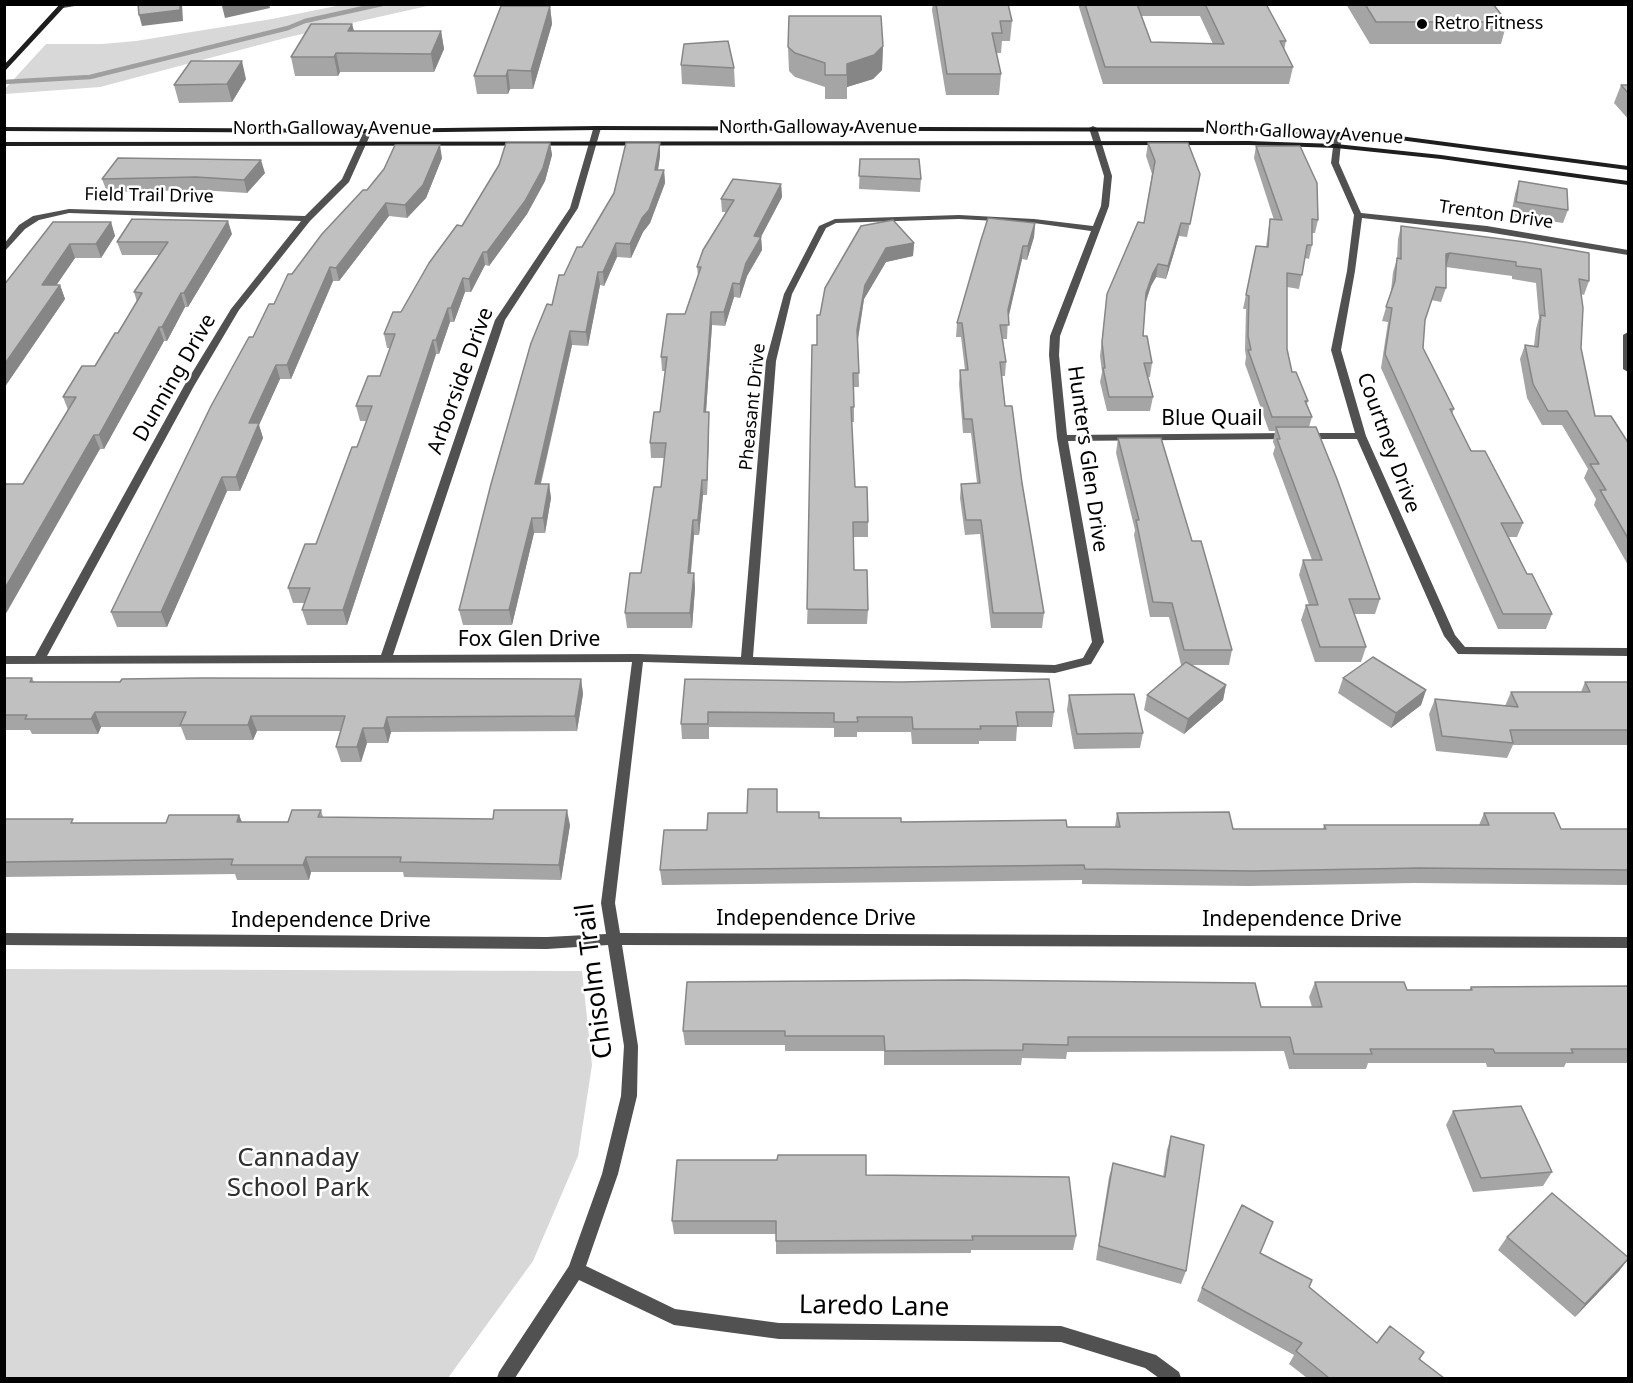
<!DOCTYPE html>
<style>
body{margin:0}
#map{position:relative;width:1633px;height:1383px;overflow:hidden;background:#fff;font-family:"Noto Sans",sans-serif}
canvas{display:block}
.frame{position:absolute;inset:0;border:6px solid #000;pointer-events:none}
</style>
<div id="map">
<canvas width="1633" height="1383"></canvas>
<div class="frame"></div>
</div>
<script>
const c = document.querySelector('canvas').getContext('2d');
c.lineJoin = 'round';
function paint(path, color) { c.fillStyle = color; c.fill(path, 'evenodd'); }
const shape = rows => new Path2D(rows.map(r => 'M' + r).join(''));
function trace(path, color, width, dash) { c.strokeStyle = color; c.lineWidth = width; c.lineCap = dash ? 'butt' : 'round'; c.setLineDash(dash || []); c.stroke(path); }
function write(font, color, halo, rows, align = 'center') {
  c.font = font + ' "Noto Sans",sans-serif'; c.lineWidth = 5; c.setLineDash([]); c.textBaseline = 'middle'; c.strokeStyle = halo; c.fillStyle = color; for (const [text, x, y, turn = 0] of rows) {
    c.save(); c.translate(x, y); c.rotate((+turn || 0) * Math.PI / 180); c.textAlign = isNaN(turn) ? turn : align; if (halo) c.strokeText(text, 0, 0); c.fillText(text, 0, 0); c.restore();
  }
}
paint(shape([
 [341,5,432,5,289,37,100,87,5,94,4,90,46,44,102,44,136,41,272,19],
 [5,969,582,971,592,1065,578,1156,533,1261,448,1378,5,1378]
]), '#d8d8d8');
trace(shape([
 [4,82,90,77,288,28,305,21,382,4]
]), '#9f9f9f', 4.5);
paint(shape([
 [61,4,86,4,63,8,60,6,61,4],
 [594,126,601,128,578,208,505,320,393,655,638,654,741,657,766,361,784,294,819,226,835,219,959,215,1034,219,1093,226,1101,206,1104,176,1089,128,1093,126,1097,128,1112,176,1109,206,1060,336,1059,355,1067,435,1288,433,1293,436,1288,439,1068,441,1104,642,1091,664,1055,673,643,662,615,903,620,933,1628,937,1628,948,622,945,638,1046,637,1096,618,1174,586,1266,675,1309,779,1323,1061,1326,1156,1355,1179,1372,1181,1378,1159,1378,1145,1368,1061,1342,779,1339,674,1325,579,1280,515,1378,497,1378,499,1372,569,1266,602,1174,621,1096,624,1046,608,945,547,949,4,945,4,933,547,937,606,934,601,903,632,662,4,664,4,656,35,656,184,386,231,309,301,221,69,213,39,220,25,229,4,252,4,244,19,225,33,216,69,209,305,216,342,179,364,131,371,129,372,131,349,182,310,221,239,310,194,386,47,656,381,655,495,320,570,208,594,126],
 [959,219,1034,223,1091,231,1050,336,1049,355,1057,438,1092,642,1083,658,1055,665,753,657,776,361,792,294,826,228,836,223,959,219],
 [1335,131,1342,133,1339,163,1361,213,1487,226,1628,250,1628,255,1487,232,1362,218,1355,271,1341,350,1366,436,1455,635,1465,647,1628,648,1628,656,1458,654,1444,636,1357,439,1305,439,1300,436,1305,433,1355,433,1331,350,1347,271,1354,215,1331,163,1335,131],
 [1628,332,1628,372,1623,369,1623,335,1628,332]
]), '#515151');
paint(shape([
 [60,4,67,4,4,72,4,65,60,4],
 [597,126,1259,128,1392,135,1628,166,1628,170,1392,139,1259,132,597,130,368,133,4,131,4,127,368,129,597,126],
 [1249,141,1336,144,1441,155,1628,181,1628,185,1441,159,1336,148,1249,145,4,146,4,142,1249,141]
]), '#1e1e1e');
paint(shape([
 [933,4,1008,4,1012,21,1010,41,1002,41,1001,53,996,53,1001,74,999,95,946,95,932,10],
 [1078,4,1266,4,1286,41,1284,50,1293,67,1289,84,1103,84],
 [1141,16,1200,16,1213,44,1151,42],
 [1346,4,1493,4,1507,22,1501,44,1370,44],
 [550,6,552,24,533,89,510,89,508,94,477,94,474,76],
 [352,24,354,31,441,31,444,49,434,72,340,72,338,76,295,76,291,57],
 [883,46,882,70,873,79,847,87,847,99,825,99,825,87,795,77,789,71,788,47],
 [681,65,734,68,735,87,682,84],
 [246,79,232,102,179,103,174,85],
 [1621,85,1629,85,1629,120,1614,103],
 [550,143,552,155,545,181,527,214,489,266,485,265,471,292,465,292,454,322,450,322,439,354,436,354,347,625,307,625,302,610,305,603,293,603,288,588,316,544,357,447,367,421,360,421,356,406,380,376,390,348,387,348,384,334,401,312,462,226],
 [660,143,660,156,658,170,664,170,665,183,650,223,643,232,631,258,617,257,604,286,600,285,588,346,572,345,541,484,549,484,551,498,545,533,534,533,512,625,463,625,459,610,552,305,564,275,582,247],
 [1148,143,1200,174,1187,237,1179,236,1166,279,1156,277,1151,286,1146,302,1143,336,1152,363,1150,377,1148,377,1153,397,1150,411,1107,411,1100,382,1102,372,1100,356,1107,294,1144,223,1152,174,1146,156],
 [1256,146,1318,220,1315,233,1312,233,1312,245,1309,259,1305,258,1299,289,1287,287,1287,349,1292,372,1308,401,1307,404,1312,417,1309,427,1380,599,1375,614,1354,614,1366,647,1361,662,1315,662,1301,620,1306,605,1309,605,1299,575,1303,560,1312,560,1273,454,1275,447,1273,442,1275,431,1269,431,1245,364,1246,357,1245,350,1246,309,1243,309,1256,246,1266,247,1268,232,1270,219,1274,220,1254,158],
 [442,158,426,198,407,218,389,216,339,281,333,281,291,379,280,379,259,425,263,438,240,491,227,491,167,627,117,627,111,612,253,337,292,274,367,190],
 [860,159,921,179,920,192,859,189],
 [265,173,247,193,200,190,107,192,102,179],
 [1519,181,1568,210,1563,223,1511,215,1515,194],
 [781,184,782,197,761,237,762,250,747,276,740,298,734,297,725,326,712,325,706,412,709,426,707,495,703,495,699,535,694,535,691,573,694,573,695,588,692,628,627,628,625,613,641,573,661,487,664,458,651,458,650,443,660,412,665,371,662,371,661,357,685,314,698,276,697,267,726,212,722,212,721,199],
 [53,222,111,222,115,236,101,258,75,258,56,285,60,285,65,299,4,388,4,285],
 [1035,223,1034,237,1027,260,1022,259,1008,317,1007,339,1003,339,1006,362,1005,376,1002,376,1005,406,1022,483,1044,613,1042,628,991,628,980,534,965,535,960,498,961,484,977,483,971,433,963,433,959,384,960,370,965,370,961,337,956,337,957,323],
 [1401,226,1589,281,1584,295,1581,294,1581,348,1595,416,1629,444,1629,567,1594,505,1596,499,1584,478,1588,469,1562,425,1542,425,1527,398,1520,359,1525,345,1534,346,1536,329,1539,318,1536,283,1512,279,1512,276,1446,267,1446,288,1441,302,1431,300,1425,321,1423,348,1454,409,1452,414,1471,451,1523,523,1517,537,1509,537,1527,574,1552,614,1546,629,1498,629,1381,368,1388,322,1382,321,1391,291,1393,272,1397,259,1398,239],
 [232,234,188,307,185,307,167,341,164,341,104,449,100,449,23,484,68,410,63,397,95,366,118,333,137,302,134,292,159,255,122,255,117,242],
 [914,243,913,256,886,262,864,299,858,340,859,387,854,387,854,422,851,422,855,487,868,522,868,537,854,537,854,570,868,610,867,624,807,624,817,345,825,288],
 [1118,438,1192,541,1232,650,1229,665,1191,665,1226,685,1223,700,1184,734,1144,710,1147,695,1183,665,1181,665,1169,617,1150,617,1134,535,1135,530,1116,453],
 [4,678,32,678,34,682,581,679,583,694,577,731,391,732,388,743,367,743,361,762,341,762,336,747,341,731,257,731,253,740,186,740,181,727,101,727,98,734,32,734,30,730,4,730],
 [1343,678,1426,690,1421,705,1391,728,1338,693],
 [685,679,1054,712,1052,727,1017,727,1016,741,979,741,979,744,912,744,911,732,857,732,857,737,834,737,834,728,709,727,709,739,682,739,681,724],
 [1585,682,1629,682,1628,745,1513,745,1507,758,1436,751,1429,714,1435,699,1505,706,1511,692,1581,692],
 [1069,695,1143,733,1140,748,1074,749,1067,710],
 [321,810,323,817,570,825,561,880,404,877,403,872,311,872,309,880,237,880,235,874,4,877,4,819,74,823,166,823,239,815,242,822,288,822],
 [747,813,901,822,1067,827,1115,827,1117,813,1233,829,1323,829,1324,825,1479,825,1484,813,1561,829,1629,829,1629,885,1414,883,1249,886,1082,884,1082,880,662,885,660,870,707,830],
 [1315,982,1407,990,1469,990,1471,987,1629,986,1629,1063,1566,1063,1564,1067,1487,1067,1486,1063,1368,1063,1366,1069,1289,1069,1284,1051,1067,1052,1066,1059,1022,1058,1021,1065,884,1065,884,1051,785,1051,785,1045,685,1045,683,1031,1261,1007,1312,1007,1309,997],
 [1453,1111,1552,1172,1543,1186,1473,1192,1446,1125],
 [1171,1136,1186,1271,1181,1284,1096,1260,1109,1177,1113,1163,1163,1177,1167,1150],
 [866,1175,1076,1236,1073,1250,971,1250,971,1253,776,1254,776,1234,674,1234,672,1221],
 [1507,1237,1629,1258,1619,1271,1575,1317,1498,1250],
 [1260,1253,1309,1287,1377,1343,1424,1352,1420,1359,1444,1378,1307,1378,1289,1364,1294,1355,1197,1301,1202,1288]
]), '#a5a5a5');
paint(shape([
 [180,4,182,4,183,21,142,26,139,15],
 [229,4,269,4,270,8,225,18,222,6],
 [550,6,552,24,533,89,531,71],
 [352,24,356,41,348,31],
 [441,31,444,49,434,72,431,54],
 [883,46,882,70,873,79,847,87,847,64],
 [336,53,340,72,338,76,334,57],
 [242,61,246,79,232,102,227,84],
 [508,70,510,89,508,94,506,76],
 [550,143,552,155,545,181,527,214,489,266,487,252],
 [660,143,660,156,656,183,655,170],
 [440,145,442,158,426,198,407,218,405,205],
 [261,160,265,173,247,193,244,180],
 [664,170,665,183,650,223,643,232,631,258,630,244],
 [781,184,782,197,756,246,761,237,762,250,747,276,740,298,740,284,754,236],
 [386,203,389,216,339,281,336,268],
 [228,221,232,234,188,307,184,293],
 [111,222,115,236,101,258,96,244],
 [1035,223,1034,237,1027,260,1028,246],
 [1181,223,1179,236,1166,279,1168,266],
 [616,243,617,257,604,286,603,272],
 [914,243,913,256,886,262,864,299,857,344,857,330,865,285,886,248],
 [70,244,75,258,47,299,42,285],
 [1023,246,1022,259,1007,324,1008,310],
 [483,252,485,265,471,292,469,279],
 [1450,253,1446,267,1446,254],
 [1158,264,1156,277,1151,286,1144,306,1146,293,1153,273],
 [330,267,333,281,291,379,287,365],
 [598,272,600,285,588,346,586,332],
 [463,278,465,292,454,322,451,308],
 [733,283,734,297,725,326,724,312],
 [60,285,65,299,4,388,4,365],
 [181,293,185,307,167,341,162,327],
 [448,308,450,322,439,354,436,340],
 [711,312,712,325,705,426,704,412],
 [159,327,164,341,104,449,99,435],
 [570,331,572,345,537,498,535,484],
 [433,340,436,354,347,625,343,610],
 [276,365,280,379,259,425,263,438,240,491,236,477,249,423],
 [709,412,709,426,707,495,707,480],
 [94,435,100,449,4,617,4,590],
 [222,477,227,491,167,627,161,612],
 [702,480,703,495,699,535,698,520],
 [549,484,551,498,545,533,543,518],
 [532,518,534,533,512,625,509,610],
 [693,520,694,535,689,588,688,573],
 [694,573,695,588,692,628,690,613],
 [581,679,583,694,577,731,575,716],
 [1226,685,1223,700,1184,734,1188,719],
 [1426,690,1421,705,1391,728,1396,713],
 [95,712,101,727,98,734,91,719],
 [251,716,257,731,253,740,248,725],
 [387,717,391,732,388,743,384,728],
 [363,728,367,743,361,762,357,747],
 [567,810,570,825,561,880,559,865],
 [239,815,245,830,237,822],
 [306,857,311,872,309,880,303,865],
 [1629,1258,1619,1271,1575,1317,1585,1304]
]), '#868686');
const building = shape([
 [138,4,180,4,180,10,139,15,138,4],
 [936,4,1008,4,1012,21,1000,21,1002,33,992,33,1001,74,947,74,936,4],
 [1085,4,1137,4,1151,42,1224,44,1205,4,1266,4,1286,41,1280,41,1293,67,1105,67,1085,4],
 [1365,4,1493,4,1507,22,1376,22,1365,4],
 [501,6,550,6,531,71,508,70,506,76,474,76,501,6],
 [789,16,881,16,883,46,874,55,847,64,847,75,825,75,825,63,795,53,788,47,789,16],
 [311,24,352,24,348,31,441,31,431,54,336,53,334,57,291,57,311,24],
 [728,41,734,68,681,65,684,44,728,41],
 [191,61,242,61,227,84,174,85,191,61],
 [1621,85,1629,85,1629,94,1621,85],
 [506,143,550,143,543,168,525,201,487,252,483,252,469,279,463,278,451,308,448,308,436,340,433,340,343,610,302,610,310,588,288,588,305,544,316,544,352,447,357,447,372,406,356,406,368,376,380,376,395,334,384,334,393,312,401,312,429,263,457,225,462,226,499,165,506,143],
 [626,143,660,143,655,170,664,170,649,210,642,218,630,244,616,243,603,272,598,272,586,332,570,331,535,484,549,484,543,518,532,518,509,610,459,610,491,484,531,343,547,304,552,305,559,275,564,275,577,247,582,247,614,193,626,143],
 [1148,143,1188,143,1200,174,1190,224,1181,223,1168,266,1158,264,1153,273,1146,293,1143,336,1147,336,1152,363,1144,363,1153,397,1109,397,1103,368,1105,368,1102,342,1107,294,1138,222,1144,223,1155,161,1148,143],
 [395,145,440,145,423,185,405,205,386,203,336,268,330,267,287,365,276,365,249,423,259,423,236,477,222,477,161,612,111,612,211,406,249,337,253,337,269,304,274,304,288,274,292,274,322,234,363,190,367,190,384,169,395,145],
 [1256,146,1300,146,1317,183,1318,220,1312,219,1312,245,1307,245,1302,275,1287,273,1287,349,1292,372,1296,372,1308,401,1305,401,1312,417,1272,417,1248,350,1251,350,1248,336,1249,296,1246,295,1256,246,1268,247,1270,219,1282,220,1256,146],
 [118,158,261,160,244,180,196,177,102,179,118,158],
 [860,159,919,159,921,179,859,176,860,159],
 [733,179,781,184,754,236,761,237,746,263,740,284,733,283,724,312,711,312,704,412,709,412,707,480,702,480,698,520,693,520,688,573,694,573,690,613,625,613,630,573,641,573,654,487,661,487,666,443,650,443,654,412,660,412,667,357,661,357,667,314,685,314,701,267,697,267,703,250,734,200,721,199,733,179],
 [1519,181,1567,189,1568,210,1516,202,1519,181],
 [988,218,1035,223,1028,246,1023,246,1008,310,1009,325,1000,325,1006,362,1000,362,1005,406,1012,406,1022,483,1044,613,993,613,981,520,966,520,961,484,980,483,972,419,964,419,960,370,968,370,962,323,957,323,981,240,988,218],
 [132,219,228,221,184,293,181,293,162,327,159,327,99,435,94,435,4,590,4,487,6,484,23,484,76,397,63,397,82,366,95,366,115,333,118,333,142,293,134,292,168,242,117,242,132,219],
 [893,220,914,243,886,248,865,285,857,330,859,373,853,373,854,407,851,407,855,487,867,487,868,522,853,522,854,570,867,570,868,610,807,609,812,345,817,345,817,315,820,315,825,288,861,226,893,220],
 [53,222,111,222,96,244,70,244,42,285,60,285,4,365,4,285,53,222],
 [1401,226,1525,242,1589,253,1589,281,1579,279,1583,308,1581,348,1595,416,1611,416,1629,444,1629,540,1600,490,1606,490,1590,464,1599,464,1567,411,1548,411,1533,384,1525,345,1538,347,1541,315,1545,316,1541,269,1516,266,1516,262,1450,253,1446,254,1446,288,1436,287,1425,320,1423,348,1454,409,1450,409,1471,451,1485,451,1523,523,1501,523,1527,574,1532,574,1552,614,1503,614,1385,354,1392,308,1386,307,1395,281,1397,258,1401,259,1401,226],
 [1276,427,1316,427,1337,479,1380,599,1349,599,1366,647,1320,647,1306,605,1318,605,1303,560,1322,560,1277,439,1280,439,1276,427],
 [1118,438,1161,438,1192,541,1201,541,1232,650,1184,650,1172,603,1153,602,1136,520,1139,520,1118,438],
 [1373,657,1426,690,1396,713,1343,678,1373,657],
 [1186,662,1226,685,1188,719,1147,695,1186,662],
 [4,678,32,678,30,682,120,682,122,679,200,678,581,679,575,716,387,717,384,728,363,728,357,747,336,747,345,716,251,716,248,725,180,725,186,712,95,712,91,719,25,719,27,715,4,715,4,678],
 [685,679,900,682,1049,679,1054,712,1016,712,1018,726,980,726,981,729,913,729,912,717,857,717,858,722,834,722,834,713,708,712,708,724,681,724,685,679],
 [1585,682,1629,682,1629,730,1510,730,1513,743,1442,736,1435,699,1518,707,1511,692,1590,692,1585,682],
 [1134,694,1143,733,1077,734,1069,695,1134,694],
 [748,789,777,789,777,812,819,812,819,818,901,818,901,822,1066,820,1067,827,1120,827,1117,813,1229,812,1233,829,1326,829,1324,825,1489,825,1484,813,1554,813,1561,829,1629,829,1629,870,1420,868,1253,871,1085,869,1084,865,660,870,664,830,707,830,708,813,747,813,748,789],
 [292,810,321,810,318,817,493,819,494,810,567,810,559,865,400,862,401,857,306,857,303,865,231,865,233,859,4,862,4,819,73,819,71,823,166,823,169,815,239,815,237,822,288,822,292,810],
 [963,980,1255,983,1261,1007,1322,1007,1315,982,1404,982,1407,990,1472,990,1471,987,1629,986,1629,1049,1571,1049,1573,1053,1495,1053,1493,1049,1370,1049,1372,1054,1294,1054,1290,1037,1068,1037,1068,1045,1023,1044,1023,1050,885,1051,884,1036,785,1036,785,1031,683,1031,687,982,963,980],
 [1521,1106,1552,1172,1481,1178,1453,1111,1521,1106],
 [1171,1136,1204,1145,1186,1271,1099,1246,1113,1163,1165,1177,1171,1136],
 [778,1155,866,1155,866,1175,1069,1177,1076,1236,972,1236,973,1240,776,1241,776,1221,672,1221,677,1160,777,1160,778,1155],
 [1552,1193,1629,1258,1585,1304,1507,1237,1552,1193],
 [1242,1205,1273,1222,1260,1253,1312,1280,1309,1287,1377,1343,1390,1326,1424,1352,1419,1359,1444,1378,1329,1378,1296,1351,1302,1343,1202,1288,1242,1205]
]);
paint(building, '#c0c0c0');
trace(building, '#868686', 1.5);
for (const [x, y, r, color] of [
 [1422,24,6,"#000"]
]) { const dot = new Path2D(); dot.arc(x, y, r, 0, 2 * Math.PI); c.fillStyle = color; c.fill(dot); trace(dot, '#fff', 2); }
write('18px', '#000', '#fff', [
 ["Retro Fitness",1434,24]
], 'left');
write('18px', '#000', '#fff', [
 ["North Galloway Avenue",818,128],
 ["North Galloway Avenue",332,129],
 ["North Galloway Avenue",1304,133,3],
 ["Field Trail Drive",149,196,1],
 ["Trenton Drive",1496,215,8],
 ["Pheasant Drive",753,407,-84]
]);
write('21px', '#000', '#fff', [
 ["Dunning Drive",175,378,-60],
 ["Arborside Drive",461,381,-70],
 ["Blue Quail",1212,419],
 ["Courtney Drive",1388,443,70],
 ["Hunters Glen Drive",1087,459,82],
 ["Fox Glen Drive",529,640],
 ["Independence Drive",816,919],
 ["Independence Drive",1302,920],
 ["Independence Drive",331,921]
]);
write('26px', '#000', '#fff', [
 ["Chisolm Trail",595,981,-97],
 ["Laredo Lane",874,1307,1]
]);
write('26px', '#2f2f2f', '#fff', [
 ["Cannaday",298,1159],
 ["School Park",298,1189]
]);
</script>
